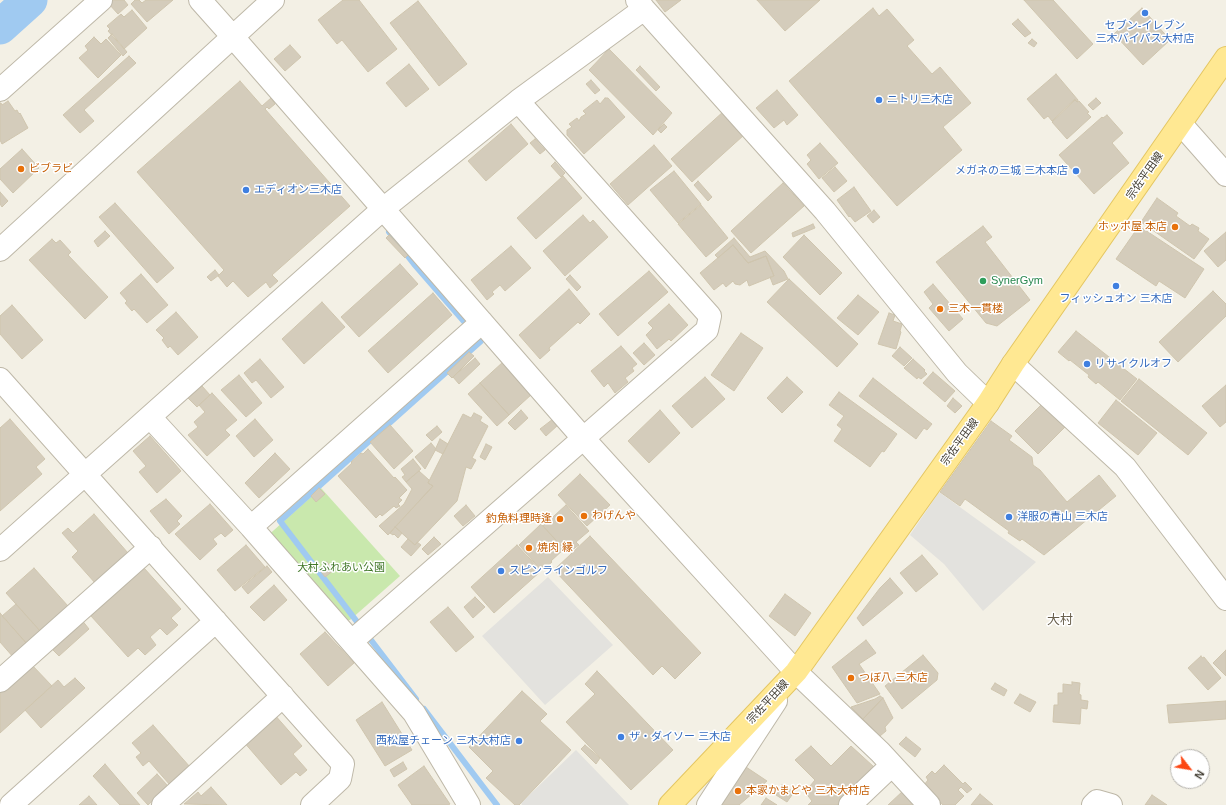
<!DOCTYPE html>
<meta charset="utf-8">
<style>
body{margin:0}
#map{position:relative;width:1226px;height:805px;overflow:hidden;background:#f3f0e5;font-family:Helvetica,sans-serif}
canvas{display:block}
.north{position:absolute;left:1170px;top:749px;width:40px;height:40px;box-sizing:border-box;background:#fff;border:1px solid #b5b3ae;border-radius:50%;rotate:121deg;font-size:11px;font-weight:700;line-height:16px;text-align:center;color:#454035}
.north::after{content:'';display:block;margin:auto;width:14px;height:18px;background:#fc4713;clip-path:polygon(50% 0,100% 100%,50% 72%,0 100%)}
</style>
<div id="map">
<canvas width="1226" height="805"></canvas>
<div class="north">N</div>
</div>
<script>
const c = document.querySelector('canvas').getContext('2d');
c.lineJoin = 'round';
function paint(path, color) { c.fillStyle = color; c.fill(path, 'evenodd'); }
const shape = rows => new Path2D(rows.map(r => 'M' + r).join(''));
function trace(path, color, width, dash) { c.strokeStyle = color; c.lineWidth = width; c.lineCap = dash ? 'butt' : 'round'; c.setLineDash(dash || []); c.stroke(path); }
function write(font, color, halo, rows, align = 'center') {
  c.font = font + ' Helvetica,"Noto Sans JP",sans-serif'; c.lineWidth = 3; c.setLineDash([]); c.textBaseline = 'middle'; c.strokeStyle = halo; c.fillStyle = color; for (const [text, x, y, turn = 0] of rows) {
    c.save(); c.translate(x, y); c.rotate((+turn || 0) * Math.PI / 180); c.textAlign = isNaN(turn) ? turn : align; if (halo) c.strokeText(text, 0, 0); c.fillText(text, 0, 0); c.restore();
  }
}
paint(shape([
 [321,488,400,576,350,620,336,621,264,539]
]), '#c9e8ad');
paint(shape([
 [939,492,1036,562,983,611,944,564,910,535],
 [548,577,613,645,545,705,482,636],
 [576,750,629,805,522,805,521,803]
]), '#e3e2de');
trace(shape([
 [389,232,414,264,481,341,280,521,416,699],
 [424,709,497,805]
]), '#a0caf1', 6);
trace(shape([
 [0,27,30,0]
]), '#a0caf1', 35);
const building = shape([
 [113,0,124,0,128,5,118,14,109,4,113,0],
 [139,0,142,3,146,0,173,0,147,22,131,4,135,0,139,0],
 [343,0,359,0,397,49,368,72,342,40,337,44,318,20,343,0],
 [656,0,681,0,665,12,656,0],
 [757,0,820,0,785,31,757,0],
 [1024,0,1053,0,1093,44,1077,59,1024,0],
 [418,1,467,64,439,86,390,23,418,1],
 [873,8,879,16,887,9,914,40,907,46,932,74,940,67,971,103,943,127,962,150,897,206,789,81,873,8],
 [1142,8,1170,40,1143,65,1114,34,1142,8],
 [132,10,147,28,124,49,108,31,110,29,107,26,121,14,124,17,132,10],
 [1018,19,1031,33,1025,37,1012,24,1018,19],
 [112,34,127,52,123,56,108,38,112,34],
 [94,37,101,44,106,39,121,55,98,78,79,58,88,50,85,46,94,37],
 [1032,39,1037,43,1034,47,1028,43,1032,39],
 [290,45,301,57,285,71,274,59,290,45],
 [609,49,672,113,653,135,589,70,609,49],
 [129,56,136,63,84,110,94,121,80,133,63,115,129,56],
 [409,64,429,89,406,107,386,83,409,64],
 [640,66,660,87,656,91,636,70,640,66],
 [1056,74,1078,100,1077,102,1075,99,1052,121,1048,116,1044,119,1027,99,1056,74],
 [591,80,600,90,595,94,586,84,591,80],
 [240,81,262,106,271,98,275,104,269,109,267,107,265,109,350,206,272,275,278,281,270,288,266,282,248,297,233,281,227,287,218,276,224,270,137,172,240,81],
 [777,90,798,115,787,125,784,120,774,128,756,108,777,90],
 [605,98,608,98,625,117,584,154,567,135,567,130,572,127,569,124,577,118,579,121,581,117,586,114,583,111,597,100,600,104,605,98],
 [1096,98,1101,103,1093,110,1088,105,1096,98],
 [1075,100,1077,102,1079,101,1089,112,1087,113,1091,117,1067,139,1052,122,1075,100],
 [8,101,15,111,17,110,19,114,20,113,28,128,2,144,0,140,0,103,1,103,2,105,8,101],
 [724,111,744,135,692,182,671,159,724,111],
 [1107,115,1123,133,1112,143,1129,163,1094,194,1059,155,1102,117,1103,118,1107,115],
 [511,124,528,144,486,181,468,161,511,124],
 [664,124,667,127,661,133,658,130,664,124],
 [535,139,545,150,540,154,530,143,535,139],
 [820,143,838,163,819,179,807,164,811,160,807,155,820,143],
 [654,145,672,166,628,205,610,184,654,145],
 [22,149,39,168,13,193,0,179,0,169,22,149],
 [555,162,565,173,561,177,551,166,555,162],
 [835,167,847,181,834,192,822,178,835,167],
 [674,171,701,204,678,223,650,190,674,171],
 [563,176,582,198,536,239,517,218,563,176],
 [698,181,712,197,708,201,694,185,698,181],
 [783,183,804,206,751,253,731,231,783,183],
 [854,187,871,211,855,222,850,216,849,217,837,200,854,187],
 [0,192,8,201,2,207,0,204,0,192],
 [1157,198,1178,213,1176,216,1190,226,1192,224,1199,228,1198,231,1209,239,1194,259,1141,222,1157,198],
 [115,203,174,268,157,283,99,217,115,203],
 [701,205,728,238,706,257,678,224,701,205],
 [874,210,880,217,873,223,867,216,874,210],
 [583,215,590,223,593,220,608,237,565,276,543,251,583,215],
 [813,224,815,228,793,237,792,233,813,224],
 [983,226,992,237,985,242,1030,300,997,326,986,323,936,262,983,226],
 [1139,226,1204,269,1185,298,1159,281,1156,286,1116,259,1139,226],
 [105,231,110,236,98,247,94,241,105,231],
 [1226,232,1226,260,1218,267,1204,251,1226,232],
 [389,235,408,255,405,258,386,238,389,235],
 [804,235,842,273,820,295,783,257,804,235],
 [734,238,750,257,765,251,784,271,788,279,773,285,770,277,774,276,766,256,748,263,733,245,718,258,715,255,734,238],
 [52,239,56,243,60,240,71,252,68,255,108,297,85,319,29,260,52,239],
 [733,245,748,263,766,256,774,276,749,286,747,280,740,285,735,284,733,281,726,287,723,283,714,290,700,273,733,245],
 [511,246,531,268,505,291,500,285,492,292,494,294,487,300,471,280,511,246],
 [400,264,418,284,359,337,341,317,400,264],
 [215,270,219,275,211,281,207,277,215,270],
 [649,271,668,292,618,336,599,314,649,271],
 [141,274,168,305,147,323,134,309,132,311,125,303,127,301,120,293,141,274],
 [570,275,581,287,577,291,566,279,570,275],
 [789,279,858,344,837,367,767,302,789,279],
 [933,284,963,319,949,331,929,308,933,304,924,292,933,284],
 [569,289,590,314,580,324,578,322,549,348,550,350,540,359,519,335,569,289],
 [1213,291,1226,304,1226,316,1178,362,1159,342,1213,291],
 [433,293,452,315,388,373,368,351,433,293],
 [858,295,879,312,858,335,837,318,858,295],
 [322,302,345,327,304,364,282,339,322,302],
 [669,304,688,325,671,341,669,339,657,349,646,335,653,328,648,323,669,304],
 [12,305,43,340,22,359,0,334,0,316,12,305],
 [176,312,198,337,178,355,170,346,168,348,162,340,164,338,156,330,176,312],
 [889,313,895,315,893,321,902,324,900,331,901,332,896,349,878,344,889,313],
 [1076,331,1137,379,1120,400,1098,382,1096,384,1088,377,1089,375,1070,360,1069,361,1058,352,1076,331],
 [741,333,763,348,734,391,711,375,741,333],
 [644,343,655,355,644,365,633,353,644,343],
 [621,346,637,364,632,368,634,371,625,378,628,382,615,393,608,383,604,387,591,371,621,346],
 [900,347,912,358,904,366,892,356,900,347],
 [469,352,474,356,452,378,447,373,469,352],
 [475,358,480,364,459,384,453,377,475,358],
 [260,359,284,387,271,398,256,380,252,383,244,373,260,359],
 [913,359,925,370,924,371,927,374,921,379,918,377,917,379,904,368,913,359],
 [503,362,532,394,509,415,480,383,503,362],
 [933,372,955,391,945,402,923,383,933,372],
 [239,375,262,403,246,417,221,390,239,375],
 [705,377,725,399,692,428,672,406,705,377],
 [787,377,803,392,782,413,767,398,787,377],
 [873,378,932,424,927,430,924,428,916,439,859,396,873,378],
 [1139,379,1207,433,1188,455,1121,401,1139,379],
 [480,383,509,415,497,426,468,394,480,383],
 [1226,385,1226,422,1220,427,1202,406,1226,385],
 [202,386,210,395,197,407,188,398,202,386],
 [839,392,897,434,884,452,882,451,870,467,834,441,842,429,837,425,844,416,829,405,839,392],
 [212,393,237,420,225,430,230,435,207,456,188,435,198,427,194,422,205,412,199,405,212,393],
 [953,398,962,406,955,413,947,406,953,398],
 [1116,400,1157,433,1138,455,1098,423,1116,400],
 [1042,404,1065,427,1038,454,1015,431,1042,404],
 [521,410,528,418,515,430,508,423,521,410],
 [660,410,680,433,649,463,628,441,660,410],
 [474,413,482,417,480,421,488,426,472,458,476,460,471,469,466,467,457,501,415,545,395,527,433,486,428,483,463,414,471,418,474,413],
 [10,419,45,459,36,467,42,474,0,511,0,428,10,419],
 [255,419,273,440,254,457,236,436,255,419],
 [553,419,558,425,546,436,540,429,553,419],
 [991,421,1012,436,1009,440,1032,457,1033,465,1040,470,1067,502,1099,475,1116,496,1044,555,1022,539,1020,541,1008,533,1009,531,965,499,960,506,940,492,991,421],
 [390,425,413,451,394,469,370,442,390,425],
 [437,426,442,432,432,441,426,435,437,426],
 [150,436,181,471,157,493,139,472,146,466,133,451,150,436],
 [440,439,448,444,443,454,435,450,440,439],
 [431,443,436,449,425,469,415,457,431,443],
 [486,444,492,447,485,460,480,457,486,444],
 [368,449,394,478,395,477,407,490,399,498,402,500,398,504,400,506,396,508,394,506,382,516,380,514,376,518,338,476,352,463,351,462,361,453,363,454,368,449],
 [275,453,290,469,259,498,245,483,275,453],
 [413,459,421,469,406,482,402,477,405,475,401,469,413,459],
 [419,471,429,480,428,483,433,486,388,535,379,526,404,504,412,489,406,482,419,471],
 [580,474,610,505,587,526,558,495,580,474],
 [319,488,325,494,316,502,311,496,319,488],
 [166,499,182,516,177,521,180,524,169,534,150,511,166,499],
 [210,504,233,530,225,537,221,533,213,539,217,544,200,560,175,534,210,504],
 [466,505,475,516,463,526,454,516,466,505],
 [566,505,589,531,576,542,579,545,568,553,543,526,566,505],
 [94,514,128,553,96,584,72,557,78,551,62,533,68,528,73,533,94,514],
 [541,524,564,549,551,561,552,562,545,568,544,567,541,570,519,545,541,524],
 [395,527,402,533,398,538,394,534,393,535,390,533,395,527],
 [590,536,701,653,675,679,662,666,653,675,554,570,590,536],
 [434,537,441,544,428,555,422,549,434,537],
 [408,539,415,545,417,542,421,545,411,556,401,547,408,539],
 [246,545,265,567,235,591,217,570,246,545],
 [517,545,541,571,494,613,471,587,517,545],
 [922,555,938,574,916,592,900,573,922,555],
 [327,562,334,570,325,577,319,569,327,562],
 [267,566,272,572,248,594,242,587,267,566],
 [34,568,68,606,40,631,6,593,34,568],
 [144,568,181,609,171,618,178,625,167,635,160,628,150,637,156,645,145,655,138,648,128,657,91,616,144,568],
 [890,578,903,593,863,626,857,618,880,588,890,578],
 [274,585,287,600,264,621,250,607,274,585],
 [785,594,811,613,795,636,769,616,785,594],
 [475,597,485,607,473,618,464,607,475,597],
 [16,604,42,633,28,645,2,616,16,604],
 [448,607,474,637,456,652,430,622,448,607],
 [0,613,28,645,14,658,0,642,0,613],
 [81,619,89,629,59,656,51,648,81,619],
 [325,632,354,663,328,686,300,654,325,632],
 [866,640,876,653,859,664,880,694,857,703,832,667,866,640],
 [1226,650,1226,676,1213,663,1226,650],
 [923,655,938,673,937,680,902,709,885,686,923,655],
 [1201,656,1202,658,1204,657,1221,678,1208,690,1188,668,1201,656],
 [31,664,52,686,0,733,0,692,31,664],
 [597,671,673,750,631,790,566,722,595,694,585,684,597,671],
 [75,678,85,688,41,728,25,710,58,680,64,687,75,678],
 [1072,682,1080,683,1079,694,1081,695,1081,700,1088,701,1087,709,1081,708,1080,724,1053,722,1054,705,1058,705,1058,693,1063,693,1063,684,1072,685,1072,682],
 [995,683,1007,690,1004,696,991,689,995,683],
 [522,691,547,714,540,721,571,750,519,805,515,805,486,778,493,771,469,747,522,691],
 [1020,694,1036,702,1030,712,1014,703,1020,694],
 [880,696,883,698,863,719,851,707,875,699,880,696],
 [883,698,893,718,885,727,886,731,880,736,863,719,883,698],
 [1226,701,1226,719,1169,723,1167,705,1226,701],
 [382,702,412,750,385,766,356,720,382,702],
 [274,714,302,746,293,754,307,770,300,776,296,772,281,785,243,741,274,714],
 [153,725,190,767,170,785,149,761,143,766,136,757,141,753,132,743,153,725],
 [906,737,921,749,915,757,899,744,906,737],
 [585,745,600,758,596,764,581,749,585,745],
 [811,746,831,766,851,746,874,767,837,805,808,805,812,801,805,792,815,780,795,760,811,746],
 [403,762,407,769,394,777,390,770,403,762],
 [105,764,140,805,120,805,93,776,105,764],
 [944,765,963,784,965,782,972,789,967,793,961,787,958,790,964,796,955,805,943,805,924,785,928,780,926,777,932,771,935,774,944,765],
 [424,766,450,804,448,805,412,805,398,785,424,766],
 [746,767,767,781,739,805,720,805,746,767],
 [157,774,168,786,148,805,137,793,157,774],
 [782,785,794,792,787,802,776,795,782,785],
 [211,787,227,805,184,804,198,792,201,796,211,787],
 [904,790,918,805,888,805,904,790],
 [980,794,993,805,971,805,980,794],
 [1152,795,1167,805,1145,805,1152,795],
 [89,796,97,805,79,805,89,796],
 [766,798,777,805,761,805,766,798]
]);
paint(building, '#d4ccbb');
trace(building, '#cfc5ae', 1);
const minor = shape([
 [200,0,233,37,583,438,796,672,880,752,929,805],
 [637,0,644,9,825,211,957,373,988,403],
 [0,90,101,0],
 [1181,124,1226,175],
 [0,250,273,0],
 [1013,364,1125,467,1226,599],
 [0,379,343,764,340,779,312,805],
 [150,417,251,527,414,713,469,805],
 [251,527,482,322],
 [0,550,383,209,518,101,644,9],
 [352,641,707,330,710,316,518,101],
 [0,681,151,547],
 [11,805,216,621],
 [163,805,283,696],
 [708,805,776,701],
 [850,805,892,765],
 [1093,805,1097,801,1111,805]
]);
const major = shape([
 [670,805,796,672,988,403,1013,364,1226,58]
]);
trace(minor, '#beb8a8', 24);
trace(major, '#e4c662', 24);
trace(minor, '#fff', 22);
trace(major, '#ffe892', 22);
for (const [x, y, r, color] of [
 [1145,13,4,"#3f7fe0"],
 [879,100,4,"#3f7fe0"],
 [21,169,4,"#e8710a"],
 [1076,171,4,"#3f7fe0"],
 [246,190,4,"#3f7fe0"],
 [1175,227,4,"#e8710a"],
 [983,281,4,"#2e9e5b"],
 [1116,286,4,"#3f7fe0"],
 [940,309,4,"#e8710a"],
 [1087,364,4,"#3f7fe0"],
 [584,516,4,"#e8710a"],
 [1009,517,4,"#3f7fe0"],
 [560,519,4,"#e8710a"],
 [529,548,4,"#e8710a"],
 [501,571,4,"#3f7fe0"],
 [851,678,4,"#e8710a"],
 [621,737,4,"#3f7fe0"],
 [519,741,4,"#3f7fe0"],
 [738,791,4,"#e8710a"]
]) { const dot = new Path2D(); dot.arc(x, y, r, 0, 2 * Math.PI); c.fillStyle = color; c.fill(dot); trace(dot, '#fff', 1.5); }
write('11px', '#366cbe', '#fff', [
 ["セブン-イレブン",1145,26,"center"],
 ["三木バイパス大村店",1145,39,"center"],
 ["ニトリ三木店",887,100],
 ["メガネの三城 三木本店",1068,171,"right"],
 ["エディオン三木店",254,190],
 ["フィッシュオン 三木店",1116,299,"center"],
 ["リサイクルオフ",1095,364],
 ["洋服の青山 三木店",1017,517],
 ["スピンラインゴルフ",509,571],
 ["ザ・ダイソー 三木店",629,737],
 ["西松屋チェーン 三木大村店",511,741,"right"]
], 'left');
write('11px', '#c56008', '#fff', [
 ["ビブラビ",29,169],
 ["ホッポ屋 本店",1167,227,"right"],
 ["三木一貫楼",948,309],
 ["わげんや",592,516],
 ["釣魚料理時逢",552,519,"right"],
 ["焼肉 縁",537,548],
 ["つぼ八 三木店",859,678],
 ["本家かまどや 三木大村店",746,791]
], 'left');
write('11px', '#454035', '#fff', [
 ["宗佐平田線",1145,176,-55],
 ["宗佐平田線",960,442,-54],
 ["宗佐平田線",768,702,-47]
]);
write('11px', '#27864d', '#fff', [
 ["SynerGym",991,281]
], 'left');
write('11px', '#407728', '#fff', [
 ["大村ふれあい公園",341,568]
]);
write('13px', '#685f4c', '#fff', [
 ["大村",1060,620]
]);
</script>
